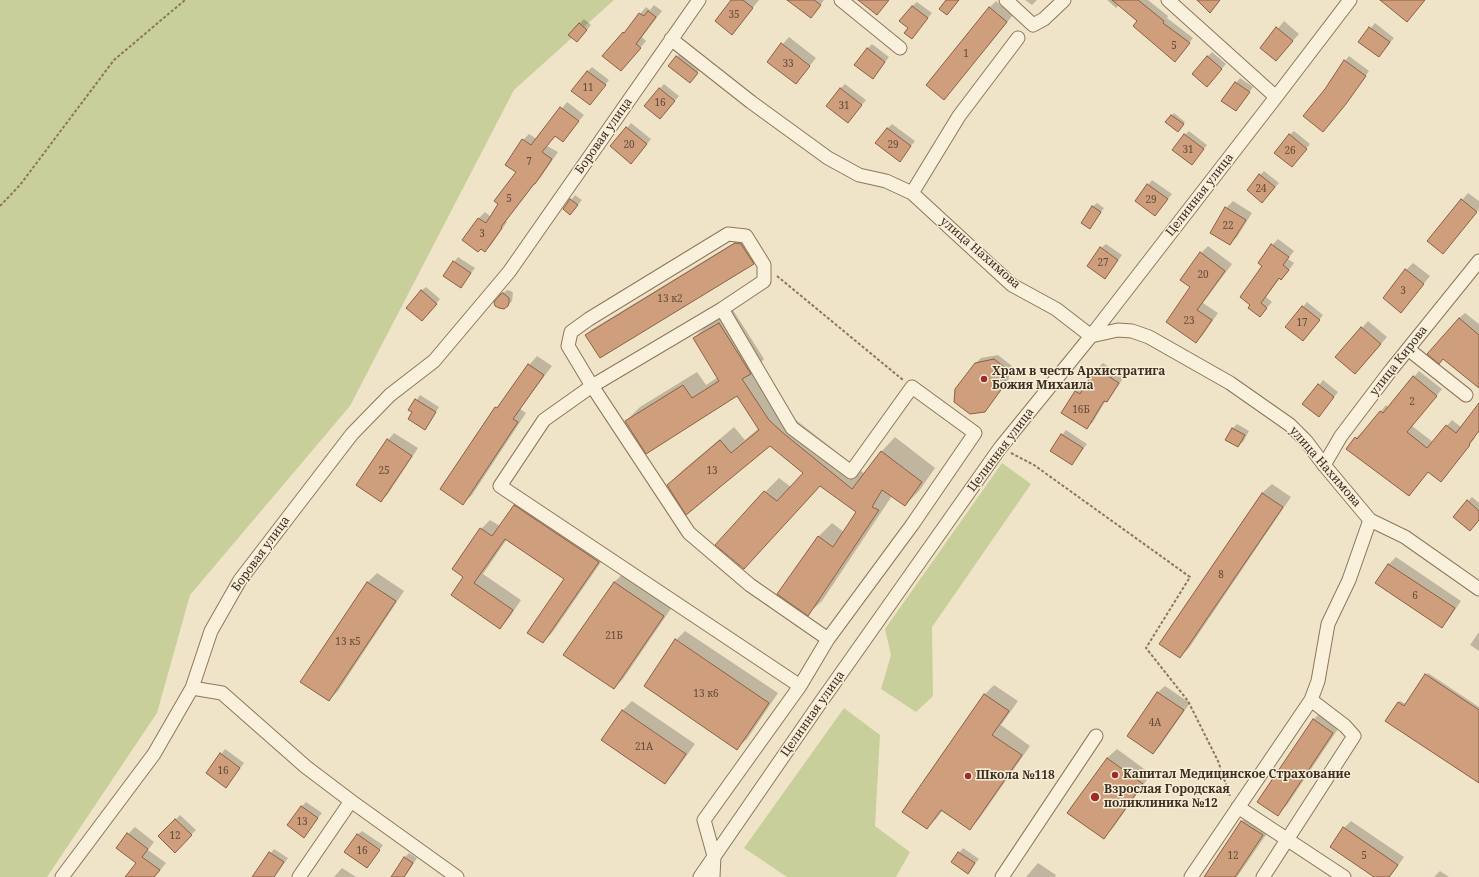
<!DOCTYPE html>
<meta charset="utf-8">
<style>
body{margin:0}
canvas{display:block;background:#f0e4c8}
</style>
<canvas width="1479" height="877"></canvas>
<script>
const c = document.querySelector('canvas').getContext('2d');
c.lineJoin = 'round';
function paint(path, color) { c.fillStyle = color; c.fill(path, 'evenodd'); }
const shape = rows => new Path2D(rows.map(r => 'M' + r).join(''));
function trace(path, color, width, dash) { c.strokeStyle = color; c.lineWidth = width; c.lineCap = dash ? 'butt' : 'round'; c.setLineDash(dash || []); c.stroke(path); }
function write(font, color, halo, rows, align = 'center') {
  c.font = font + ' "Noto Serif",serif'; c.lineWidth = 3; c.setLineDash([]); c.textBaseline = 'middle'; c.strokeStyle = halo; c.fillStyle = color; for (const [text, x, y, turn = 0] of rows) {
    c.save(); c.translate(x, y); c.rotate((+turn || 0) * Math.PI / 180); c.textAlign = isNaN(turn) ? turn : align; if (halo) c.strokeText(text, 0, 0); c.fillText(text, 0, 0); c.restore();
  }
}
paint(shape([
 [0,0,614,0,514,90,350,406,190,595,157,713,47,877,0,877],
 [1002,463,1031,484,932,627,933,696,916,712,881,689,891,655,885,629],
 [844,708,880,735,875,826,910,852,896,877,787,877,744,848]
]), '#c9cf9b');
paint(shape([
 [732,0,759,0,732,34],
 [794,0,824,0,815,13],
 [1025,0,1037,0,1032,5],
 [1107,0,1148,0,1168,16,1167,18,1193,38,1179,56,1119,5,1116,8],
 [996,1,1013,15,944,99,989,8],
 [917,2,932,13,912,38,909,28,912,6],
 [654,5,662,11,642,37,646,41,627,64,624,33,646,7,650,10],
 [584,19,591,25,581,37,579,24],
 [1284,21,1299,34,1276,60,1262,48],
 [1375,23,1394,38,1379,56,1360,41],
 [789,37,816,58,796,83,768,61],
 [872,44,889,57,877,73,867,49],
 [681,52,701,68,694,77,670,65],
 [1212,52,1226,64,1211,81,1207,57],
 [1349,56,1369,71,1350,98,1327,126,1345,61],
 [592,67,609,80,590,104,587,72],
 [1240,78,1253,87,1240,106,1222,100],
 [664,84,679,96,665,113,645,105],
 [845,84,866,100,848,122,840,89],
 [567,102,584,115,563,140,556,135,547,146,558,152,541,177,535,183,506,221,507,222,491,245,485,251,463,240,479,218,485,212,491,217,517,171,507,165,523,140,529,134,537,139],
 [1174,113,1185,122,1179,129,1166,122],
 [631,123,651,139,636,158,627,128],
 [892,124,915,141,900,160,887,129],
 [1189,131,1207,145,1196,159,1185,135],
 [1294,131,1310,144,1296,161,1289,135],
 [1264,171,1279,183,1262,202,1260,175],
 [1152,180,1172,194,1155,215,1136,201],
 [1468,193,1479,201,1479,209,1449,246,1428,241],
 [575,195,582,200,570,214,564,209],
 [1233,201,1252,213,1237,237,1230,244,1226,208],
 [1097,203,1104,208,1090,228,1092,207],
 [740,239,758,259,753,263,587,335,591,330],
 [1278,239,1294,251,1288,259,1294,263,1287,273,1281,279,1280,278,1266,297,1272,302,1260,316,1250,308,1272,245],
 [1106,244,1122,255,1109,273,1101,248],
 [1208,246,1232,264,1203,303,1218,313,1203,335,1196,342,1192,287,1201,253],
 [458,257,475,268,461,287,454,262],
 [1413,263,1430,276,1401,312,1406,270],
 [426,287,440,299,426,316,421,291],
 [507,290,511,291,513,293,512,301,508,305,502,294],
 [1307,302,1323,315,1307,336,1286,327],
 [733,310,764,359,757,367,782,406,796,420,865,474,882,451,895,437,935,468,919,491,905,505,892,496,822,601,808,614,779,594,819,536,832,523,844,532,857,512,821,485,757,554,765,492,779,478,791,487,804,473,770,445,668,485,682,471,734,427,745,440,759,428,737,395,626,421,640,407,697,372,706,385,718,377,694,338,708,324],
 [1465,313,1479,324,1479,386,1459,318],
 [1368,321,1387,337,1362,366,1362,328],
 [998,355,1012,366,1008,381,989,406,976,363,981,358],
 [537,356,552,366,520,409,526,413,472,495,463,503,496,408,502,402,529,365],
 [1103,363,1124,377,1112,395,1106,400,1093,422,1087,427,1063,413,1076,391,1082,386,1085,388,1097,369],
 [1419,371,1442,389,1412,426,1433,442,1452,420,1461,427,1479,405,1479,431,1474,438,1475,438,1441,481,1428,471,1409,495,1356,438,1362,432,1363,433,1386,405,1388,407],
 [1323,380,1338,392,1323,411,1304,404],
 [420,395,439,407,429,424,425,428,413,412,410,410],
 [1237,424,1249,431,1243,442,1238,446,1227,439,1233,428],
 [1066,430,1087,444,1072,464,1062,435],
 [394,433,418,448,388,494,381,501,388,440],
 [1272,484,1291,497,1189,648,1180,657,1160,644,1262,493],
 [524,496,608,552,552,633,543,642,566,579,507,539,483,574,521,600,509,618,500,628,465,577,481,529,490,520,500,526,514,505],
 [1472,497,1479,503,1479,520,1468,501],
 [1396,557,1461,601,1448,620,1442,626,1376,582,1389,564],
 [377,573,404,591,338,691,329,700,302,682,368,582],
 [624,573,672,607,623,679,614,688,614,582],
 [685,631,778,693,747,739,737,748,676,640],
 [1479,632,1479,651,1470,645],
 [1428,673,1479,707,1479,776,1398,702,1400,701,1406,704],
 [994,685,1018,701,1001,725,1030,746,979,819,970,829,943,810,936,819,927,828,904,812,985,694],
 [1165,686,1190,703,1160,746,1153,753,1128,735,1158,692],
 [632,701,695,744,674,773,665,782,603,740,623,710],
 [1323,710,1342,723,1287,805,1278,814,1313,720],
 [225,749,244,763,226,787,207,773],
 [1117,749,1151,774,1113,828,1103,837,1107,758],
 [306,802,322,813,304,836,301,807],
 [1251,812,1272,826,1237,877,1205,877,1242,821],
 [180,815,196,830,175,851,159,836],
 [1351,821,1404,857,1390,877,1376,877,1344,828],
 [135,827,154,842,148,850,166,863,155,877,127,877,137,863,128,834],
 [362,831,383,845,367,867,357,835],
 [963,848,979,859,968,872,952,862],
 [274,849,288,858,274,877,253,877],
 [409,853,417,858,405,877,393,876,405,857],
 [1038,863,1056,875,1055,877,1026,877],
 [342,868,356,877,334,877],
 [1440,871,1449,877,1434,877]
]), '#0003');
const building = shape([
 [731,0,743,0,753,8,732,35,715,21,731,0],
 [787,0,814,0,821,5,811,18,787,0],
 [858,0,889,0,877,15,858,0],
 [946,0,959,0,947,15,939,9,946,0],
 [1112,0,1138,0,1164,21,1163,23,1190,43,1175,62,1133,26,1137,21,1112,0],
 [1197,0,1220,0,1210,13,1197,0],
 [1380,0,1425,0,1407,22,1380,0],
 [912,6,928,18,912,39,904,33,908,28,899,21,912,6],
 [989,7,1007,22,944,100,926,85,989,7],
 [648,11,656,17,636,44,641,48,621,71,602,56,623,32,624,33,639,13,644,16,648,11],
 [579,23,587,30,577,42,568,35,579,23],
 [1276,27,1293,41,1276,61,1260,48,1276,27],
 [1369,27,1390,42,1379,57,1358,42,1369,27],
 [781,43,810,66,796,84,767,62,781,43],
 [867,48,885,62,873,79,854,65,867,48],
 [676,56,698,73,690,83,668,66,676,56],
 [1207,56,1222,69,1207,87,1192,74,1207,56],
 [1344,60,1366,76,1346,104,1323,132,1303,116,1325,89,1344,60],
 [587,71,606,85,590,105,571,91,587,71],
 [1235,82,1250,92,1236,111,1221,101,1235,82],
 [659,88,675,101,660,119,644,106,659,88],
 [840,88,862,105,848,123,826,106,840,88],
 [560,107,579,121,563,142,555,136,542,152,552,159,535,184,534,184,501,227,502,228,485,252,481,249,478,252,462,240,478,218,486,223,498,204,494,201,516,172,505,165,522,139,531,145,560,107],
 [1171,115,1184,124,1178,132,1165,122,1171,115],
 [626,127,647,144,631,164,610,146,626,127],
 [887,128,911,146,900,162,875,143,887,128],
 [1184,134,1204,149,1192,165,1172,150,1184,134],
 [1289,134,1307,149,1292,167,1274,153,1289,134],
 [1259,174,1275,187,1262,203,1247,190,1259,174],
 [1147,184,1168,199,1155,216,1135,201,1147,184],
 [570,199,578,205,570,215,563,209,570,199],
 [1461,199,1477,212,1443,254,1427,241,1461,199],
 [1092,206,1101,212,1090,229,1081,223,1092,206],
 [1225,207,1246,220,1230,245,1210,233,1225,207],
 [735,243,741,244,754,264,600,358,585,335,735,243],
 [1271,244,1289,257,1283,265,1289,270,1281,280,1279,278,1261,303,1267,308,1260,317,1248,308,1250,305,1240,297,1262,266,1258,263,1271,244],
 [1100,247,1118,260,1105,279,1087,266,1100,247],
 [1200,252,1225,271,1197,310,1212,320,1196,343,1166,322,1190,287,1180,280,1200,252],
 [453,261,471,273,461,288,443,276,453,261],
 [1405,269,1424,284,1401,313,1383,298,1405,269],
 [421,290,437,304,422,321,406,308,421,290],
 [503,293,509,298,509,303,508,306,504,309,499,308,495,306,494,302,501,294,503,293],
 [1302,306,1320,320,1303,341,1285,327,1302,306],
 [1459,318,1479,335,1479,388,1443,359,1439,364,1427,354,1459,318],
 [719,323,751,374,742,379,769,420,783,433,852,489,881,451,922,482,905,506,882,490,872,507,879,510,808,616,777,594,818,536,833,547,856,512,820,486,744,569,715,545,764,491,777,501,803,473,770,446,686,515,667,485,720,440,731,453,759,430,737,396,646,454,625,421,683,385,692,398,719,381,693,338,719,323],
 [1361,327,1381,344,1355,374,1335,357,1361,327],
 [994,359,1008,370,1003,387,985,412,970,414,954,402,955,389,975,363,994,359],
 [528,364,544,375,513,419,518,422,463,505,440,489,495,407,497,408,528,364],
 [1096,368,1119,383,1107,402,1104,401,1087,429,1061,413,1075,391,1080,394,1096,368],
 [1413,376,1437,396,1407,432,1427,448,1446,425,1456,433,1479,403,1479,431,1469,444,1470,445,1441,482,1428,472,1409,496,1346,449,1355,437,1357,439,1380,411,1383,413,1413,376],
 [1318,384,1334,397,1319,417,1302,404,1318,384],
 [415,399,436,412,425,430,408,419,412,412,408,410,415,399],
 [1232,428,1245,435,1238,447,1225,440,1232,428],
 [1061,434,1083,448,1072,465,1050,451,1061,434],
 [387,439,412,456,381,502,356,485,387,439],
 [1262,493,1283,507,1180,658,1159,644,1262,493],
 [1467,500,1479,511,1479,520,1470,531,1453,517,1467,500],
 [514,505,599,562,543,643,527,633,564,579,505,539,474,583,513,610,500,629,451,595,463,577,452,569,480,528,492,536,514,505],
 [1388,564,1455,608,1442,628,1375,583,1388,564],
 [367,582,396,601,329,701,300,682,367,582],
 [614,582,664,616,614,689,563,655,614,582],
 [675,639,769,703,737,750,644,686,675,639],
 [1425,674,1479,710,1479,783,1385,721,1398,702,1404,706,1425,674],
 [1157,692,1184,710,1153,754,1127,736,1157,692],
 [984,694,1009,711,992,735,1022,755,970,830,941,810,927,829,902,812,984,694],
 [622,710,686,754,665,784,601,740,622,710],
 [1313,719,1333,733,1278,816,1257,802,1313,719],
 [220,753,240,768,226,788,206,773,220,753],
 [1107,758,1143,784,1104,839,1067,813,1107,758],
 [301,806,318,818,304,838,287,825,301,806],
 [175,819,192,835,175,853,158,836,175,819],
 [1241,821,1263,835,1235,877,1204,877,1241,821],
 [1343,827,1398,865,1389,877,1374,877,1330,847,1343,827],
 [127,833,148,849,142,857,160,870,154,877,125,877,136,863,116,848,127,833],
 [357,834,380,850,367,868,344,852,357,834],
 [269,852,284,862,274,877,252,877,269,852],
 [958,852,975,863,968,874,951,862,958,852],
 [404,857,413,863,404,877,391,877,404,857]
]);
paint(building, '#cf9f7d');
trace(building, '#8d5f41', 1);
const minor = shape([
 [841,0,900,48],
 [1006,0,1033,25,1044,19,1064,0],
 [1168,0,1276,97],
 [671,39,751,102,828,158,859,175,886,181,912,193,1012,285,1056,309,1091,336,1118,330,1132,331,1149,337,1230,383,1290,425,1306,441,1324,465,1370,520,1405,537,1479,589],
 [912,193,959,116,1018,38],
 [1408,349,1466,395],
 [1324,465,1341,436,1391,370,1479,261],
 [800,686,500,486,544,420,592,386,722,309,764,281,764,265,746,236,728,234,589,319,571,332,568,346,592,386,689,533,750,585,828,639],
 [192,688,222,693,306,767,351,801,457,877],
 [1238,807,1344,877],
 [62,877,154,754,192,688,211,631,240,580,352,434,390,395,434,361,509,272,699,0],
 [299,877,351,801],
 [700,877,818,706,1000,448,1091,336,1276,97,1350,0],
 [713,877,714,856,704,820,800,686,828,639,912,525,975,433,912,387,851,472,792,428,722,309],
 [1002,877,1096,736],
 [1191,877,1311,700],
 [1263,877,1354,736,1345,726,1311,700,1318,681,1328,624,1349,580,1370,520]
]);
trace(minor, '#8d765c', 15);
trace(shape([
 [0,206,20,185,114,60,185,0],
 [777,276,903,380],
 [1011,453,1034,465,1190,577,1146,648,1188,701,1218,761,1230,796]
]), '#8d765c', 2, [3, 2]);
trace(minor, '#faf1dc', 13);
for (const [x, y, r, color] of [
 [984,379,4,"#9e2a2b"],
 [1115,775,4,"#9e2a2b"],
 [968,776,4,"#9e2a2b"],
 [1095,797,5,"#9e2a2b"]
]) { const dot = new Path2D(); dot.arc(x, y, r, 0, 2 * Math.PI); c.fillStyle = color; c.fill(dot); trace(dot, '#f7eed8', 1.5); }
write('10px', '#624a37', null, [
 ["35",734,15],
 ["5",1174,46],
 ["1",966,54],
 ["33",788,64],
 ["11",588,88],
 ["16",660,103],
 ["31",844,106],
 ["20",629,145],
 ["29",893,145],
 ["31",1188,150],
 ["26",1290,151],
 ["7",529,162],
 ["24",1261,189],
 ["5",509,199],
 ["29",1151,200],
 ["22",1228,226],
 ["3",482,234],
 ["27",1103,263],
 ["20",1203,275],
 ["3",1403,291],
 ["13 к2",670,299],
 ["23",1189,321],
 ["17",1302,323],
 ["2",1412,402],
 ["16Б",1081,410],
 ["25",384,471],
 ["13",712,471],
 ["8",1221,575],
 ["6",1415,596],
 ["21Б",614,636],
 ["13 к5",348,642],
 ["13 к6",706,694],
 ["4А",1155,723],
 ["21А",644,747],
 ["16",223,771],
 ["13",302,822],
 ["12",175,836],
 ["16",362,851],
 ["12",1233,856],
 ["5",1364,856]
]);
write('12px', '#3d2e20', '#f7eed8', [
 ["Боровая улица",604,136,-55],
 ["Целинная улица",1200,195,-52],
 ["улица Нахимова",980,253,41],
 ["улица Кирова",1399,361,-52],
 ["Целинная улица",1001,450,-53],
 ["улица Нахимова",1325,467,49],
 ["Боровая улица",261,554,-54],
 ["Целинная улица",813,714,-55]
]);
write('bold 12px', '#3d2e20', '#f7eed8', [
 ["Храм в честь Архистратига",992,372],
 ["Божия Михаила",992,386],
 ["Капитал Медицинское Страхование",1123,775],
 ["Школа №118",976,776],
 ["Взрослая Городская",1104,790],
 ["поликлиника №12",1104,804]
], 'left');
</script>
